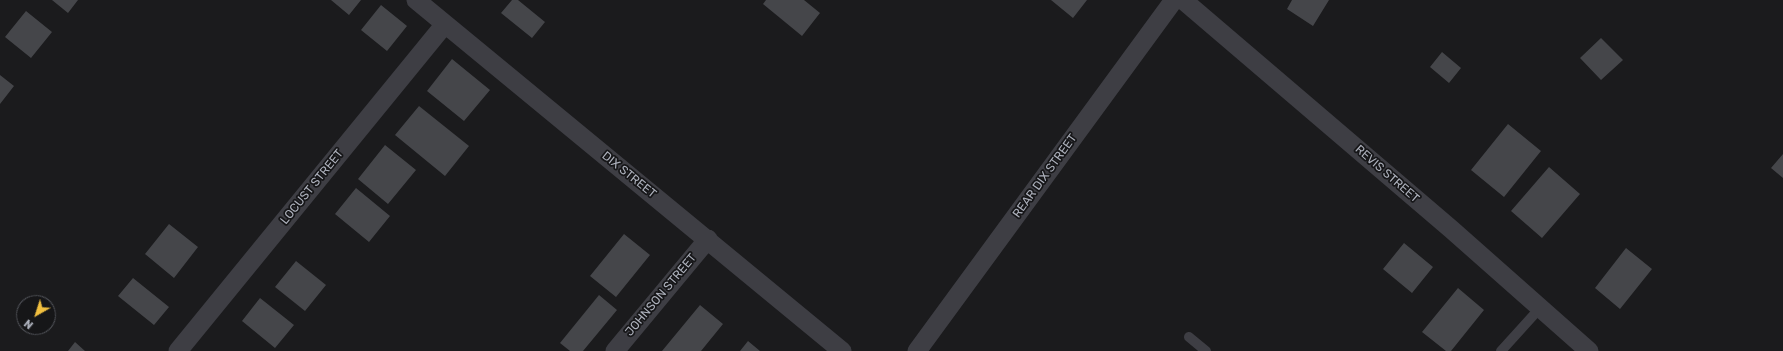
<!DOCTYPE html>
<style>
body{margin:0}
#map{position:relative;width:1783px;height:351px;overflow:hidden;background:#1b1b1d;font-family:Rubik,sans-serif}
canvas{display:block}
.north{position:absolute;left:16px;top:295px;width:40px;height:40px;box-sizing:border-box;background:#161618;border:1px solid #52545a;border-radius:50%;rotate:219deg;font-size:11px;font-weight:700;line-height:16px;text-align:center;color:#adb1bc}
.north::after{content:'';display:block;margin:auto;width:14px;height:18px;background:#f1bf3f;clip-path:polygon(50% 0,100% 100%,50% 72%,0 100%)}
</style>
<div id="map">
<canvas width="1783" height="351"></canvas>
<div class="north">N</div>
</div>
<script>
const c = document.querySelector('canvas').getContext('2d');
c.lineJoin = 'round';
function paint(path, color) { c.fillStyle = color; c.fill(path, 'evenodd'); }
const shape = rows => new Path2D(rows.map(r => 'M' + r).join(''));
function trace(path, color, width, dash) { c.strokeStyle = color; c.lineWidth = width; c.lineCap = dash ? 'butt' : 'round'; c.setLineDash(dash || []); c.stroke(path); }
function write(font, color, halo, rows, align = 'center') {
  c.font = font + ' Rubik,sans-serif'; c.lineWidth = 3.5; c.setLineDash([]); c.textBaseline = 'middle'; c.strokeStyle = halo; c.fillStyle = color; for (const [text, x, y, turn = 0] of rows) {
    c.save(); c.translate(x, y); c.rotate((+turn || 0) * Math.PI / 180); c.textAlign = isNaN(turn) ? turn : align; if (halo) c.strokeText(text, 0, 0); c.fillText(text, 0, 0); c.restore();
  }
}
paint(shape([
 [52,0,78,0,68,13],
 [331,0,361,0,349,15],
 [512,0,518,0,545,22,532,38,501,13],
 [766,0,804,0,820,13,802,36,763,4],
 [1051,0,1087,0,1073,18],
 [1292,0,1329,0,1313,26,1287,9],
 [381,5,407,26,387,51,361,30],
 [26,11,52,32,31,58,5,37],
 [1601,38,1623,60,1601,80,1580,58],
 [1442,52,1461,68,1449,83,1430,67],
 [452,59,490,90,464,121,427,91],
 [0,75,14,86,0,104],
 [419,106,469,146,445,176,395,135],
 [1508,124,1541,151,1504,197,1471,170],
 [385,145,416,170,388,204,358,179],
 [1783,154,1783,178,1771,168],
 [1549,167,1580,194,1542,238,1511,211],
 [356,188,390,216,369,242,335,214],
 [169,224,198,247,174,278,145,254],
 [624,234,650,255,616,297,590,276],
 [1404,243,1433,267,1412,293,1383,269],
 [1626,248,1652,269,1620,309,1595,288],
 [296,261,326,285,305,311,275,287],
 [133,278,169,307,154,325,118,296],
 [1458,288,1484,310,1451,351,1446,351,1422,332],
 [599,295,617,310,583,351,570,351,560,343],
 [260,298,294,325,275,348,242,321],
 [700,305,723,324,701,351,662,351],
 [748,341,760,351,740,351],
 [75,342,85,351,68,351]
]), '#45464a');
trace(shape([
 [1189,337,1206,351],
 [1501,351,1540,308]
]), '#3e3e44', 10);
trace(shape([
 [416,0,842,351],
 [1183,0,1451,229,1589,351],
 [178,351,445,24],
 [615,351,708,239],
 [917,351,1174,0]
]), '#3e3e44', 19);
write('12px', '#adb1bc', '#161618', [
 ["REVIS STREET",1387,174,41],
 ["DIX STREET",629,175,39],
 ["REAR DIX STREET",1045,176,-54],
 ["LOCUST STREET",312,187,-51],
 ["JOHNSON STREET",661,295,-50]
]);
</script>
